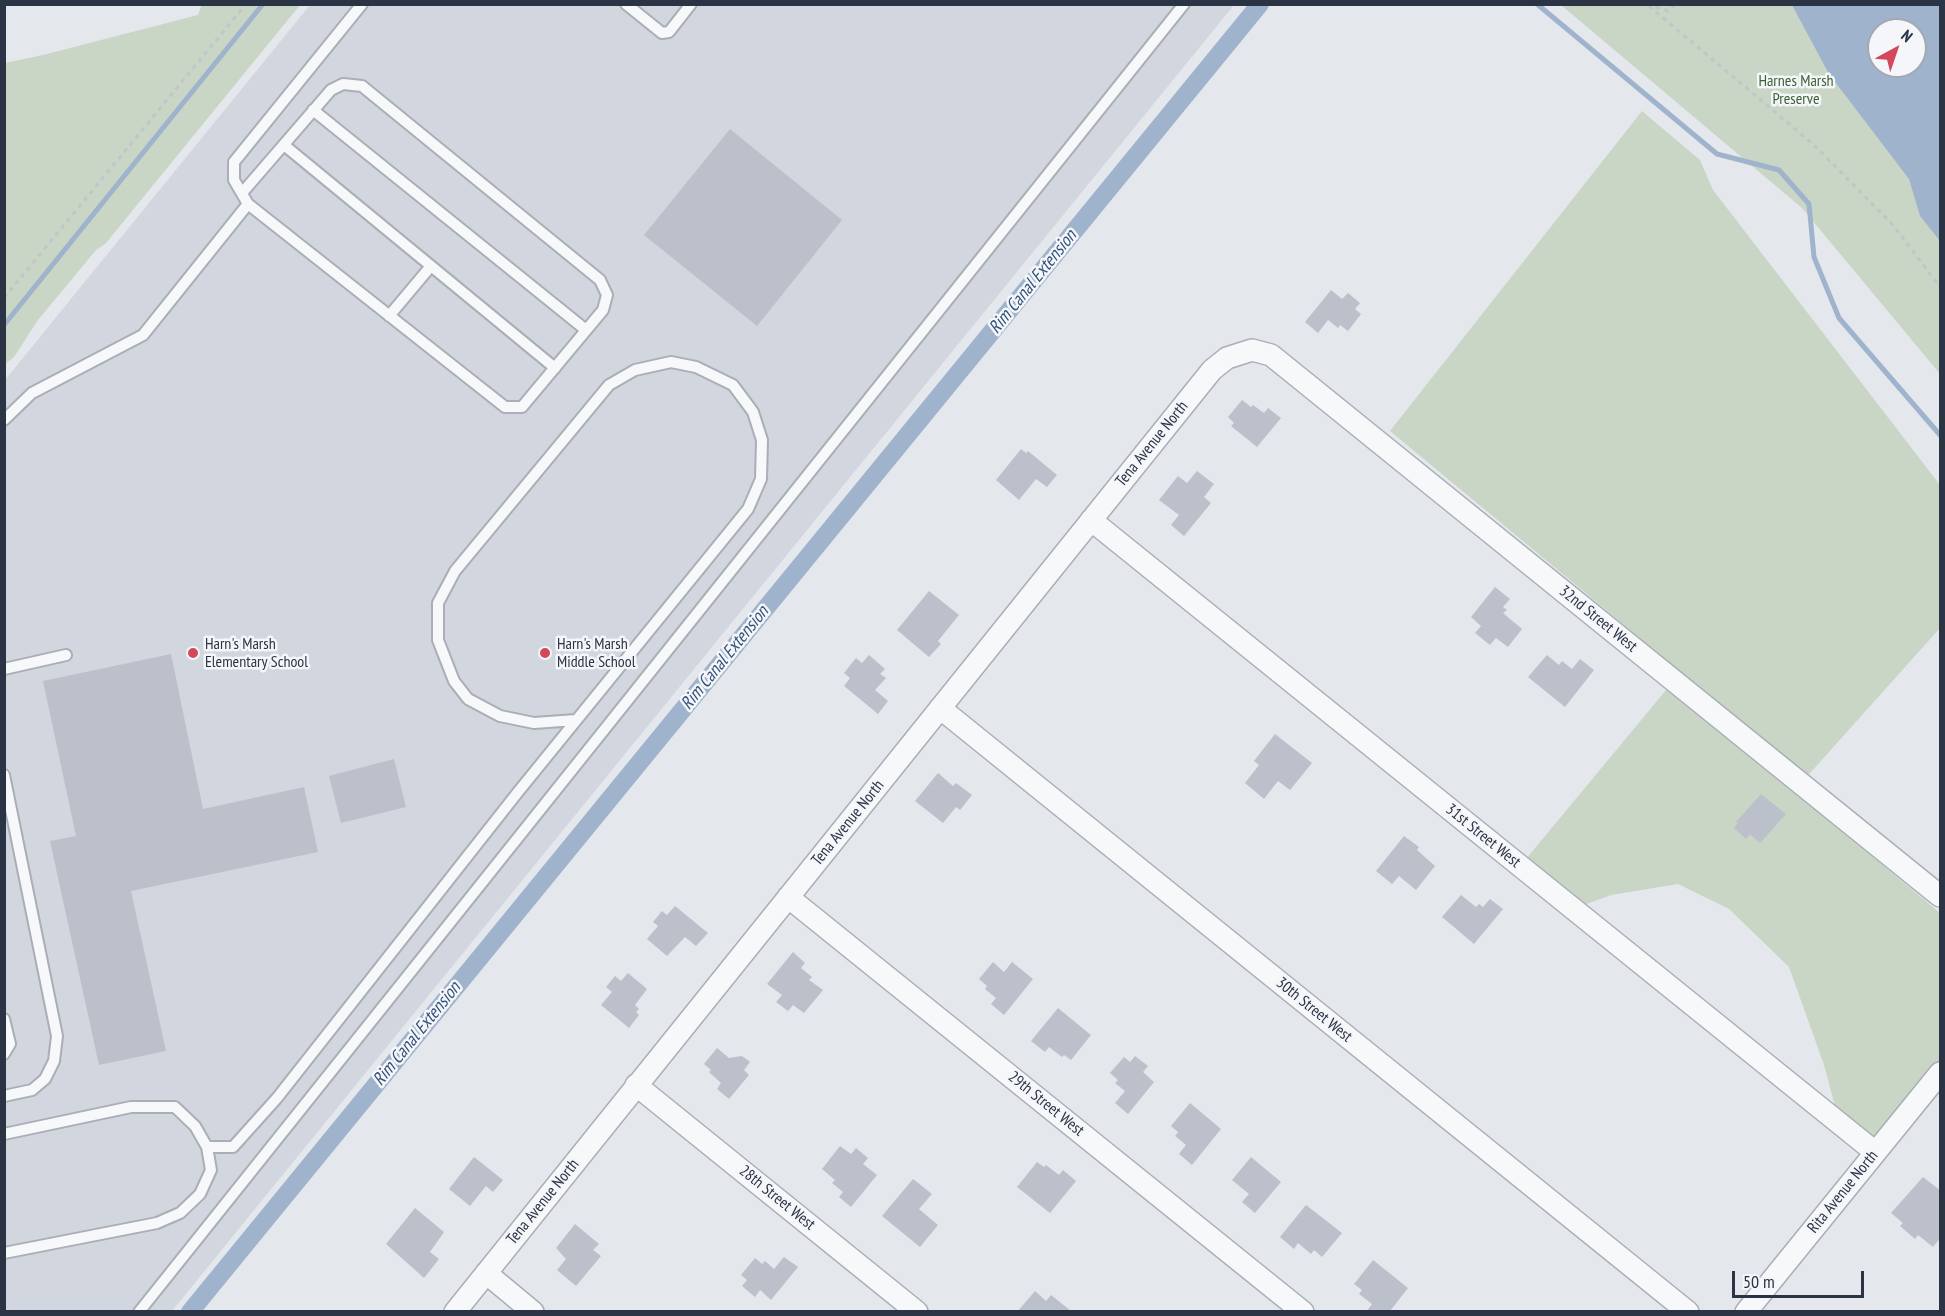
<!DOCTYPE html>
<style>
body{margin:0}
#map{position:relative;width:1945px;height:1316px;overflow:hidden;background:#e4e7ec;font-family:"PT Sans Narrow",sans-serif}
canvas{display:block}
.frame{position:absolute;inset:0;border:6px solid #2b3445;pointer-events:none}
.north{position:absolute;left:1867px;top:18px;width:60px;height:60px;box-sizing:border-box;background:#f4f6f9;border:2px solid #a4a8b1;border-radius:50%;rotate:40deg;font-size:16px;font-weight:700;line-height:24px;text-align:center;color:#2b3445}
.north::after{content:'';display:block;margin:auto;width:21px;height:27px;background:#d1495b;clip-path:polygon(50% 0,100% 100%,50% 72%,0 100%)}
.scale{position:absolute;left:1732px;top:1271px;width:132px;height:27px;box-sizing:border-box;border:3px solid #2b3445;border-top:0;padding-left:8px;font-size:18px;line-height:21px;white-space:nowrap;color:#2b3445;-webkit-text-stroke:4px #f4f6f9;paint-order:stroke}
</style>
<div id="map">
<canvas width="1945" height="1316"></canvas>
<div class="frame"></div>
<div class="north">N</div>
<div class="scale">50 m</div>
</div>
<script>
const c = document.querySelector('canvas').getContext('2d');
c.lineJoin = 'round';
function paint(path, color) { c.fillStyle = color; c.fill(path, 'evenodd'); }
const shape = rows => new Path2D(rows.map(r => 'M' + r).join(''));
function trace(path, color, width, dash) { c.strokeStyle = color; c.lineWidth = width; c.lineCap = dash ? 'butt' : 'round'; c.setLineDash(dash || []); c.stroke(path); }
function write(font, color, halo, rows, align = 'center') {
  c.font = font + ' "PT Sans Narrow",sans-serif'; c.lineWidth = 5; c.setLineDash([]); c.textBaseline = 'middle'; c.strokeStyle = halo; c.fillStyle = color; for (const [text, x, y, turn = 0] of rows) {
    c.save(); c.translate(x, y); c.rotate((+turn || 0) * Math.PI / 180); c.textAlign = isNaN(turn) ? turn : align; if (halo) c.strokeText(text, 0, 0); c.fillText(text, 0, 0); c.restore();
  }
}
paint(shape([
 [310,5,1234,5,172,1311,5,1312,5,380]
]), '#d2d6de');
paint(shape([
 [202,4,300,5,106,243,96,250,38,320,14,357,5,364,5,63,43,55,198,15],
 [1561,5,1940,5,1940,374,1802,208],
 [1879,30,1915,30,1915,66,1879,66],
 [1642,111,1700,160,1713,190,1940,485,1940,628,1794,791,1940,913,1940,1063,1874,1156,1838,1117,1824,1065,1789,967,1729,909,1678,884,1611,895,1565,912,1516,871,1681,672,1390,431]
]), '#c9d6c5');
paint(shape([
 [1792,5,1940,5,1940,241,1920,216,1909,179,1829,74],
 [1879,30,1915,30,1915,66,1879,66]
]), '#9fb4cc');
trace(shape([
 [1537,4,1717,154,1779,170,1809,204,1814,257,1839,318,1940,435],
 [4,325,263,4]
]), '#9fb4cc', 5);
trace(shape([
 [190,1312,1260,4]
]), '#9fb4cc', 18);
paint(shape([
 [730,129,842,220,757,326,644,235],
 [1331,290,1342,299,1348,293,1360,303,1355,309,1361,314,1348,331,1340,325,1338,328,1328,320,1318,333,1305,322],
 [1242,400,1251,407,1253,405,1264,413,1268,408,1281,418,1257,447,1231,426,1234,423,1228,417],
 [1021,449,1026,453,1028,451,1057,475,1047,487,1036,479,1019,500,996,480],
 [1197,471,1214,484,1204,497,1211,503,1184,536,1171,525,1179,515,1159,500,1178,476,1187,483],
 [1495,587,1510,599,1503,607,1507,610,1503,613,1522,629,1508,647,1496,638,1490,645,1475,633,1481,626,1471,617],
 [929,591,959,615,938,641,941,644,929,657,897,630],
 [171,654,203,809,304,787,318,852,131,891,166,1051,99,1065,50,841,76,836,43,681],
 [869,655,885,669,880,674,886,678,875,690,888,701,878,714,844,686,850,678,844,673,856,658,862,663],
 [1547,655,1559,665,1562,661,1572,669,1580,659,1594,670,1565,707,1528,677],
 [1275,734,1312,763,1290,790,1278,781,1264,799,1245,783,1259,765,1254,761],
 [394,759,406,807,341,823,329,776],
 [938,773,953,786,956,783,972,795,960,810,956,807,943,823,915,801],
 [1761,794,1786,814,1760,843,1750,834,1746,839,1734,828,1738,823,1736,822],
 [1404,836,1419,847,1417,850,1435,866,1416,890,1399,876,1392,884,1376,871],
 [1461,895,1476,907,1479,904,1483,907,1490,899,1503,909,1474,944,1442,917],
 [675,906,708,933,696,946,685,937,667,956,647,939,658,926,653,922,662,911,667,915],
 [793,952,805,963,801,968,812,977,809,980,823,990,804,1013,793,1005,788,1011,776,1002,782,995,767,984],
 [993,962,1004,972,1012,962,1033,979,1004,1015,991,1004,996,998,985,989,987,986,979,979],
 [628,973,647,989,635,1005,639,1009,636,1012,639,1015,629,1028,601,1005,612,992,606,987,615,976,621,981],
 [1058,1008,1091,1035,1071,1060,1064,1055,1062,1057,1049,1047,1045,1052,1031,1041],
 [717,1048,729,1058,742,1056,750,1062,744,1070,749,1075,729,1099,717,1089,721,1083,709,1072,711,1070,704,1064],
 [1135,1056,1148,1066,1143,1072,1154,1082,1128,1114,1115,1103,1125,1091,1115,1083,1118,1080,1110,1073,1124,1057,1130,1062],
 [1190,1103,1221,1129,1192,1165,1179,1154,1186,1145,1175,1136,1178,1132,1171,1126],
 [840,1146,851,1154,856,1148,868,1158,863,1164,877,1175,851,1207,839,1197,843,1192,832,1183,835,1180,822,1169],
 [474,1157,503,1180,493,1192,486,1186,470,1206,449,1189],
 [1251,1157,1281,1182,1255,1213,1242,1202,1249,1194,1232,1180],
 [1037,1162,1044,1167,1046,1165,1059,1175,1063,1170,1076,1181,1050,1213,1017,1187],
 [1923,1177,1941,1191,1941,1237,1933,1247,1918,1235,1915,1239,1900,1226,1903,1223,1891,1213],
 [913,1179,932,1194,919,1209,938,1225,920,1247,882,1216],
 [1306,1205,1342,1233,1322,1257,1314,1250,1311,1254,1298,1243,1294,1249,1280,1237],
 [415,1208,444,1232,430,1252,439,1259,424,1278,386,1244],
 [575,1224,599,1244,593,1250,601,1256,576,1286,557,1270,566,1259,556,1248],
 [784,1257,798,1267,771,1300,760,1290,755,1297,742,1286,747,1280,741,1275,755,1258,762,1264,765,1261,774,1269],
 [1373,1260,1408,1288,1390,1311,1367,1311,1372,1304,1359,1294,1362,1290,1354,1284],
 [1035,1291,1046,1301,1051,1295,1071,1311,1018,1311]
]), '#bbc0ca');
const lane = shape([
 [626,4,662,33,669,32,691,4],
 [313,110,586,330],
 [284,145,555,368],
 [242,193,331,90,343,84,362,86,600,280,607,295,603,310,522,407,505,407,248,204],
 [389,316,431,266],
 [4,420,32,393,143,335,248,204,234,180,234,162,362,4],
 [4,669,66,655],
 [4,775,57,1036,54,1061,45,1079,32,1090,4,1096],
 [4,1019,10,1044,4,1054],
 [4,1134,131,1107,175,1107,195,1126,207,1147,211,1170,200,1194,180,1213,157,1223,4,1253],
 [207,1147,233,1147,277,1098,518,792,748,509,761,479,762,440,753,412,733,385,696,367,671,362,635,370,609,385,455,571,438,603,438,640,454,681,468,699,500,716,534,723,576,720],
 [139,1312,1184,4]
]);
const street = shape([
 [1091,520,1875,1152],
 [940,708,1688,1312],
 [788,897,1303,1312],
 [636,1085,917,1312],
 [486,1273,533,1312],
 [455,1312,1212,370,1227,358,1252,350,1271,355,1940,896],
 [1746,1312,1940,1073]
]);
trace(lane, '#a9aeb7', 14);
trace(street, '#a9aeb7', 24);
trace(shape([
 [1647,4,1668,11,1676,4],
 [1649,6,1813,144,1893,225,1940,287],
 [4,298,246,4]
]), '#c2c5cb', 3, [4.5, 4.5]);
trace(lane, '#f7f8fa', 10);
trace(street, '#f7f8fa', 21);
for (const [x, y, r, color] of [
 [193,653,6,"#d1495b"],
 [545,653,6,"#d1495b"]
]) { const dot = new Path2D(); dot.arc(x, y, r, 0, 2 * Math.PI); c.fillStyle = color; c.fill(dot); trace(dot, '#f4f6f9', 2); }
write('16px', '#3f6138', '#f4f6f9', [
 ["Harnes Marsh",1796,81],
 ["Preserve",1796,99]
]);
write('16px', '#2b3445', '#f4f6f9', [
 ["Tena Avenue North",1152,444,-51],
 ["32nd Street West",1598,619,39],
 ["Tena Avenue North",848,823,-51],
 ["31st Street West",1483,836,39],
 ["30th Street West",1314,1010,39],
 ["29th Street West",1046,1104,39],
 ["Rita Avenue North",1843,1192,-51],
 ["28th Street West",777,1198,39],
 ["Tena Avenue North",543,1202,-51]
]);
write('16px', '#2b3445', '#f4f6f9', [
 ["Harn's Marsh",205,644],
 ["Elementary School",205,662],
 ["Harn's Marsh",557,644],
 ["Middle School",557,662]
], 'left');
write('italic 18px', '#34527a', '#f4f6f9', [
 ["Rim Canal Extension",1033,282,-51],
 ["Rim Canal Extension",725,658,-51],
 ["Rim Canal Extension",417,1034,-51]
]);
</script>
